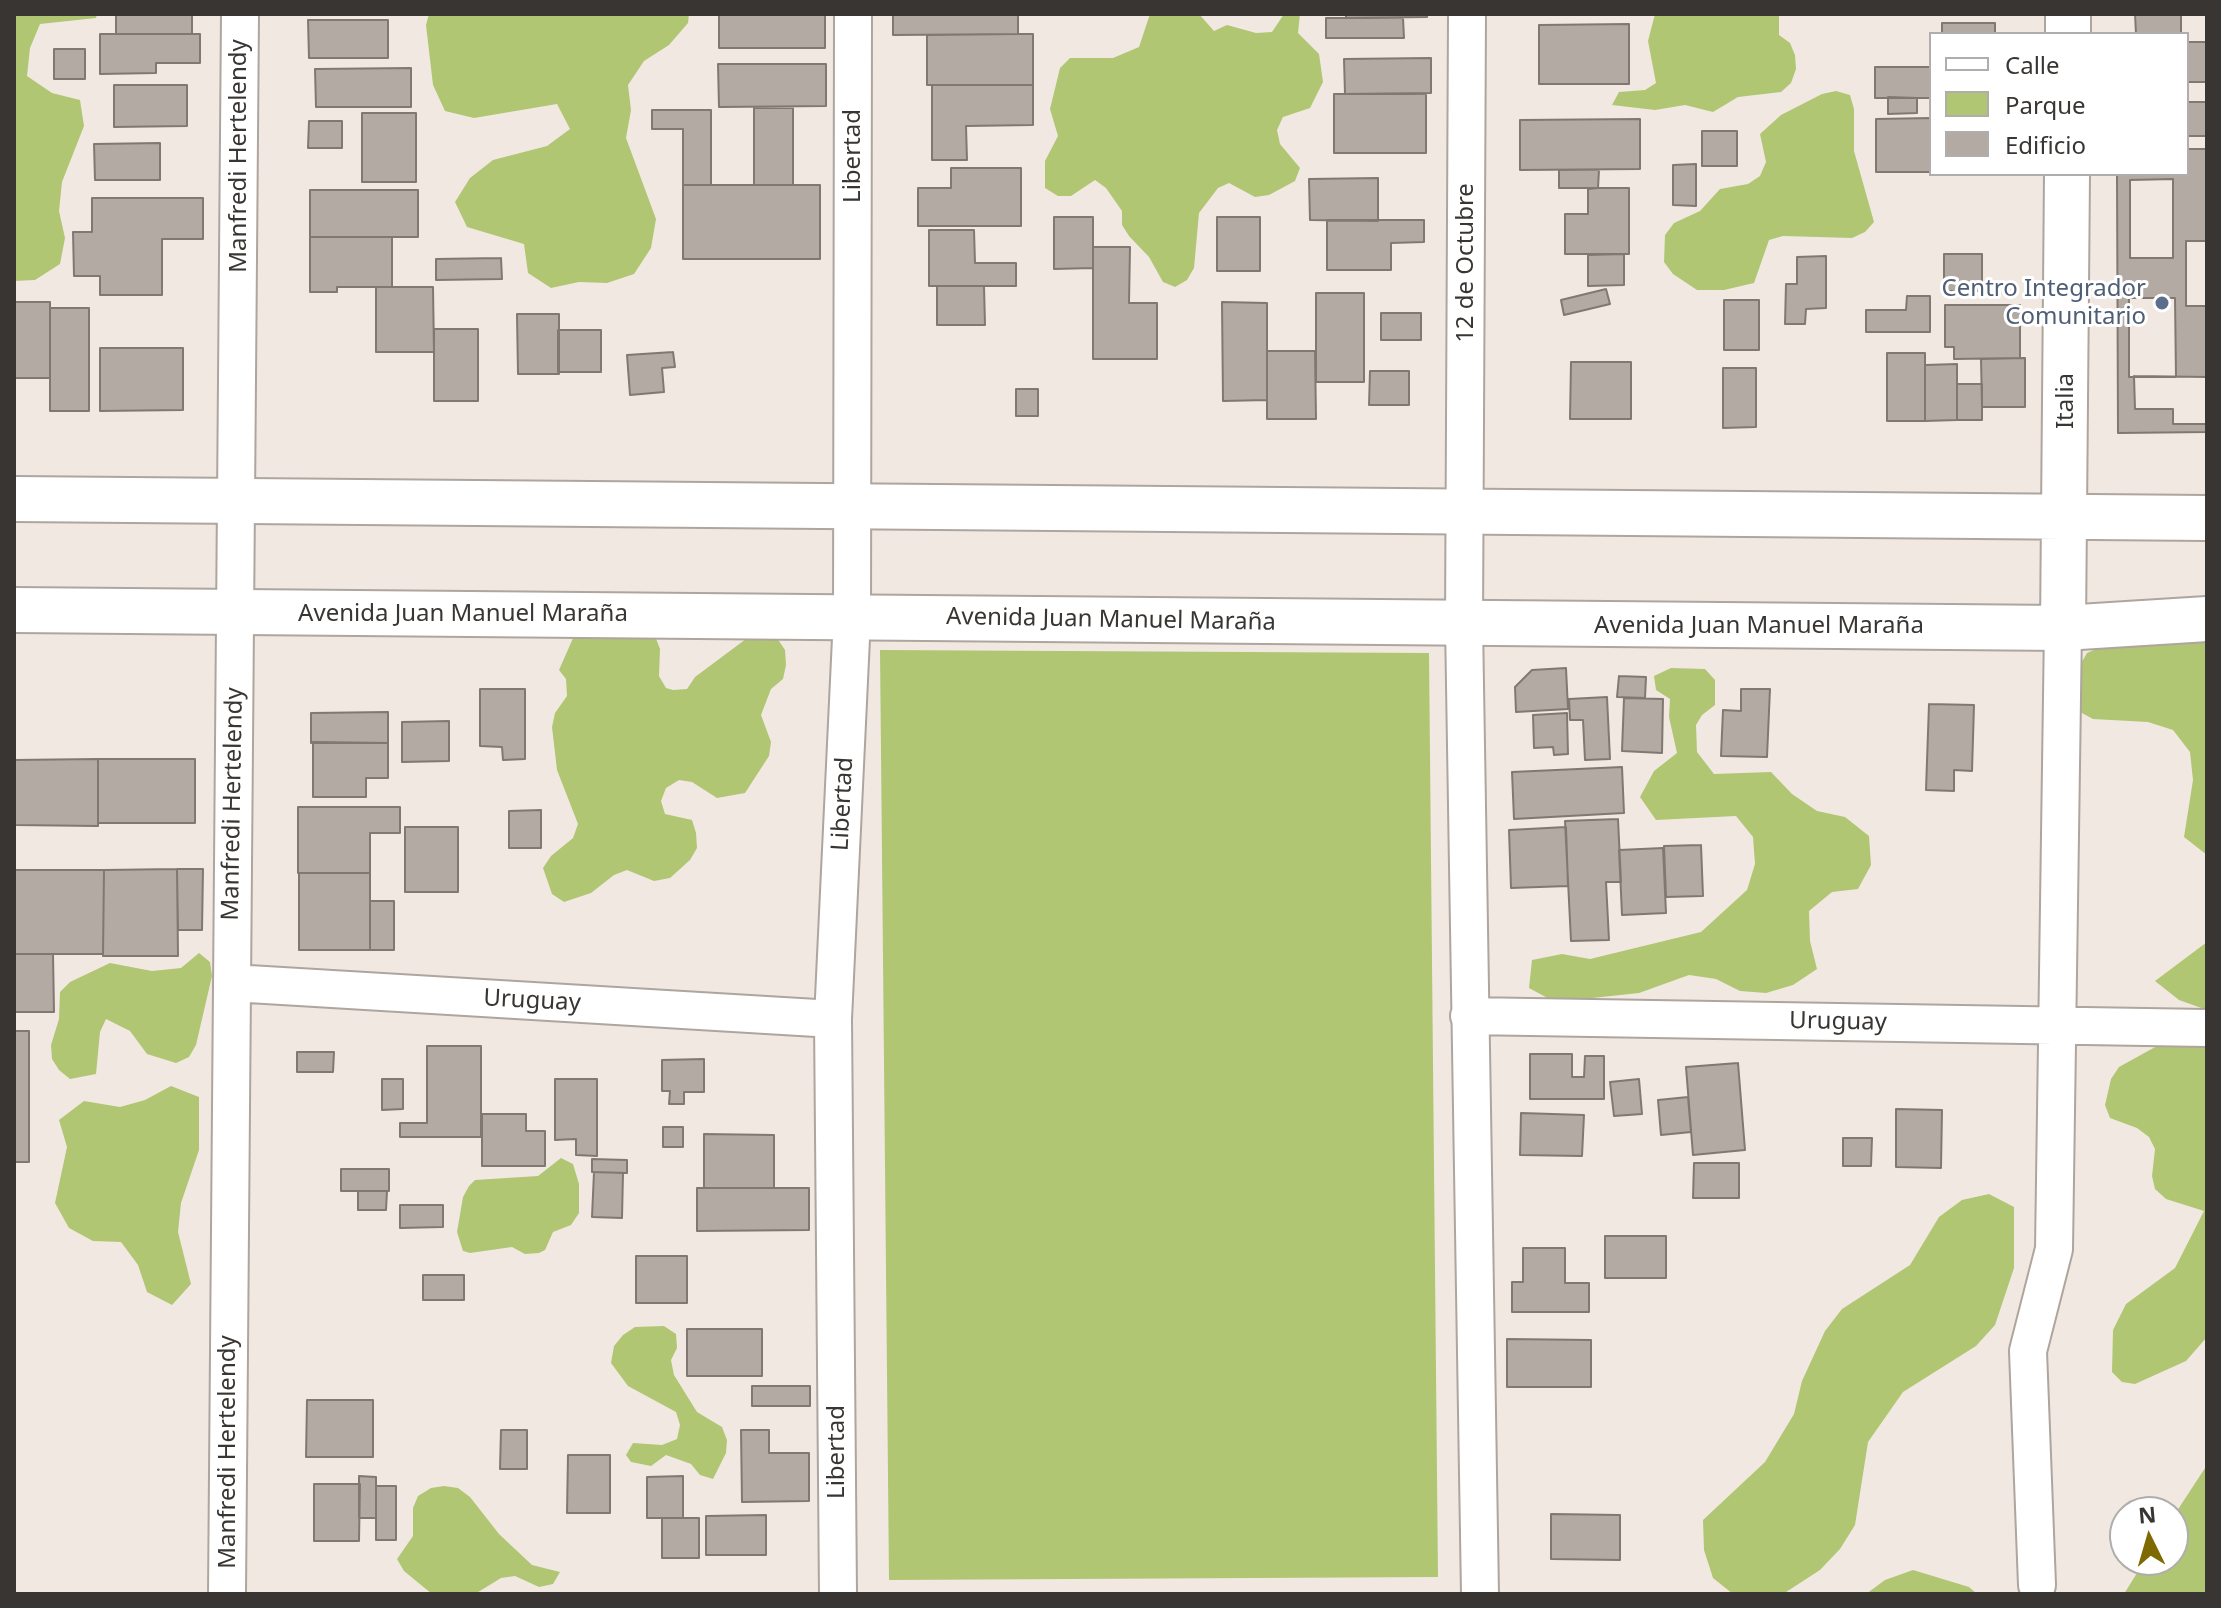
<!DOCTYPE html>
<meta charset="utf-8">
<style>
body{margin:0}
#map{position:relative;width:2221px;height:1608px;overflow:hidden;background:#f1e9e1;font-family:"Noto Sans",sans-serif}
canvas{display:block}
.frame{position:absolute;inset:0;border:16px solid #383532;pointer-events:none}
.legend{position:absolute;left:1929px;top:32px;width:260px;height:144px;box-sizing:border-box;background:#fff;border:2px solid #afaead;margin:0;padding:10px 14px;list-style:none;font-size:24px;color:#383532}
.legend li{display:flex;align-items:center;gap:16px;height:40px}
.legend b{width:40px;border:2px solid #afaead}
.north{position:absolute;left:2109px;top:1496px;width:80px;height:80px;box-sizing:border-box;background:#fff;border:2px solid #afaead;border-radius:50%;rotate:355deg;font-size:22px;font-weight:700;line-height:32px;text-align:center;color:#383532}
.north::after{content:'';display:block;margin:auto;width:28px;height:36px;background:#7e6a01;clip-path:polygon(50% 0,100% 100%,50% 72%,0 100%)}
</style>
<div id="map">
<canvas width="2221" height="1608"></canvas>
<div class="frame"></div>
<ul class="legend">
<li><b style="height:10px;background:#fff"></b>Calle</li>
<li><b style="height:22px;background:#b0c673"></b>Parque</li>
<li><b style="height:22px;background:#b3aaa4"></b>Edificio</li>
</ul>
<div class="north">N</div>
</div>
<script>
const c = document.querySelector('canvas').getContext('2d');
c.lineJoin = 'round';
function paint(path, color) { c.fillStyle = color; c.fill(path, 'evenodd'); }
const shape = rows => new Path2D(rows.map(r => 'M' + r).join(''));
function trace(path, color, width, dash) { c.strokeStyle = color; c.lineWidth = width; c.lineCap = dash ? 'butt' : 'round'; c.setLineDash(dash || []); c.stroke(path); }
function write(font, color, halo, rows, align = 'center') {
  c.font = font + ' "Noto Sans",sans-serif'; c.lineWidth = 6; c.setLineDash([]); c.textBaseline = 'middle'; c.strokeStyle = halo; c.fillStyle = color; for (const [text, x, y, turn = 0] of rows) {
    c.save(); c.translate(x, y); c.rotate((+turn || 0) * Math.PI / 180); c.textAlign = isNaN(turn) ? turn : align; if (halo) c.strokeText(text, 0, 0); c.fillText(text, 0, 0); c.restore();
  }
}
paint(shape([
 [14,14,97,14,96,18,40,24,30,48,27,76,52,93,80,100,84,126,62,182,59,211,65,238,60,264,35,280,14,281],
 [429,14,689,14,688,23,669,45,644,61,628,85,631,110,626,138,656,219,651,248,634,274,607,283,579,282,551,288,528,273,524,244,467,227,455,202,470,178,493,160,547,146,570,129,557,104,474,118,445,111,433,85,426,25],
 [1150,14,1199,14,1214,31,1227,25,1256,33,1272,32,1284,14,1300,14,1298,33,1319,54,1323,82,1310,108,1283,117,1277,130,1280,144,1300,168,1295,181,1269,195,1255,197,1229,183,1218,188,1199,213,1194,268,1187,280,1175,287,1163,282,1149,257,1129,236,1122,225,1122,211,1106,188,1095,180,1071,196,1058,196,1045,188,1045,161,1058,136,1050,109,1060,68,1070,58,1113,58,1139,47],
 [1655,14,1779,14,1779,35,1790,43,1795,55,1796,69,1791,83,1781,92,1738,97,1713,112,1685,105,1655,110,1612,105,1619,92,1645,90,1656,83,1648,41],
 [1836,91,1850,95,1854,109,1854,151,1874,222,1865,232,1852,238,1783,236,1769,240,1754,283,1724,290,1697,290,1673,274,1664,262,1665,235,1674,223,1700,211,1720,189,1748,184,1760,176,1766,162,1760,134,1781,115,1822,94],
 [2207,633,2207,855,2184,837,2193,780,2190,752,2173,730,2148,722,2093,719,2069,706,2072,679,2087,653,2114,641],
 [574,636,655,636,660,649,659,676,666,688,673,690,687,689,695,677,750,636,777,638,785,650,786,665,783,679,771,689,761,715,771,742,769,756,745,793,717,798,692,782,679,780,666,788,661,801,665,814,692,820,696,833,697,848,690,860,670,878,654,881,627,870,614,875,591,893,564,902,552,894,543,868,551,856,573,838,578,824,557,770,552,727,555,713,567,696,566,679,559,670],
 [880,650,1429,653,1438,1577,889,1580],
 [1671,668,1705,669,1715,680,1715,705,1702,715,1696,725,1697,752,1714,774,1771,772,1792,794,1817,811,1845,817,1869,836,1871,865,1858,889,1832,892,1809,911,1810,941,1817,969,1793,985,1766,993,1740,991,1716,979,1689,975,1639,993,1555,1002,1529,988,1532,960,1562,954,1590,959,1701,932,1747,890,1755,864,1753,837,1736,816,1656,820,1640,797,1654,771,1677,753,1669,717,1670,699,1656,690,1654,676],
 [2207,942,2207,1010,2179,1000,2155,981],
 [199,953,210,962,212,976,196,1045,189,1057,176,1063,147,1054,130,1031,106,1019,100,1032,96,1074,70,1079,59,1070,52,1059,51,1045,59,1019,60,992,70,982,110,963,152,971,181,968],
 [2185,1044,2207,1048,2207,1337,2186,1361,2135,1384,2122,1382,2112,1372,2113,1330,2126,1304,2175,1268,2204,1211,2166,1199,2155,1189,2152,1176,2155,1149,2149,1137,2137,1128,2110,1118,2105,1105,2111,1079,2119,1067,2157,1046],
 [171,1086,199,1097,199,1150,181,1203,178,1232,191,1284,172,1305,147,1292,138,1265,121,1242,93,1241,69,1228,55,1203,67,1147,59,1120,84,1101,120,1107,145,1100],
 [561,1158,573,1164,579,1184,579,1213,571,1225,553,1232,545,1250,539,1253,525,1254,512,1247,470,1253,463,1251,457,1232,463,1197,469,1186,475,1180,538,1176],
 [1989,1194,2014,1207,2014,1268,1995,1325,1976,1346,1903,1392,1868,1442,1855,1525,1840,1549,1820,1570,1783,1594,1733,1594,1713,1578,1704,1550,1703,1520,1765,1462,1794,1414,1802,1381,1825,1331,1842,1309,1910,1265,1939,1217,1962,1200],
 [664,1326,676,1334,677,1348,671,1360,674,1375,697,1412,722,1427,727,1440,726,1453,713,1479,700,1475,691,1464,666,1455,651,1466,631,1462,626,1455,633,1443,662,1445,677,1439,680,1425,676,1412,628,1386,611,1363,614,1346,623,1335,635,1327],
 [2207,1465,2207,1594,2124,1594,2145,1560,2173,1560,2173,1517],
 [444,1486,458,1488,470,1497,499,1534,532,1565,560,1572,553,1584,539,1587,515,1576,501,1578,475,1594,432,1594,404,1571,397,1559,413,1536,413,1508,418,1496,431,1488],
 [1913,1570,1969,1587,1977,1594,1866,1594,1885,1580]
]), '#b0c673');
const building = shape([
 [116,14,192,14,192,34,116,34,116,14],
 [719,14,825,14,825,48,719,48,719,14],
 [893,14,1018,14,1018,34,893,35,893,14],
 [1346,14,1427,14,1427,17,1346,18,1346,14],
 [2135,14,2181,14,2181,34,2136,34,2135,14],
 [1326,18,1403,18,1404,38,1326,38,1326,18],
 [308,20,388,20,388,58,309,58,308,20],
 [1942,23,1995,23,1995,34,1942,34,1942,23],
 [1629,24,1629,84,1539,84,1539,25,1629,24],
 [100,34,200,34,200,63,156,63,156,73,100,74,100,34],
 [1018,34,1033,34,1033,85,927,85,927,35,1018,34],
 [2187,42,2207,42,2207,82,2187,82,2187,42],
 [54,49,85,49,85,79,54,79,54,49],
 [1431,58,1431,93,1345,94,1344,59,1431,58],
 [718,64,826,64,826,106,719,107,718,64],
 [1875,67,1931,67,1931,98,1875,98,1875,67],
 [411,68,411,107,316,107,315,69,411,68],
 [114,85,187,85,187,126,114,127,114,85],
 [932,85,1033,85,1033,125,966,126,967,160,932,160,932,85],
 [1334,94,1426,94,1426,153,1334,153,1334,94],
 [1888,97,1917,98,1917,113,1888,114,1888,97],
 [2187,102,2207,102,2207,136,2187,136,2187,102],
 [754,108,793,108,793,185,754,185,754,108],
 [652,110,711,110,711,185,683,185,683,129,652,129,652,110],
 [362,113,416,113,416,182,362,182,362,113],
 [1931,118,1931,172,1876,172,1876,119,1931,118],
 [1640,119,1640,169,1520,170,1520,120,1640,119],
 [309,121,342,121,342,148,308,148,309,121],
 [1702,131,1737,131,1737,166,1702,166,1702,131],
 [160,143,160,180,95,180,94,144,160,143],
 [2187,149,2207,149,2207,432,2118,433,2117,174,2187,174,2187,149],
 [1696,164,1696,206,1673,205,1673,165,1696,164],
 [951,168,1021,168,1021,226,918,226,918,188,951,188,951,168],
 [1559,170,1599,170,1598,188,1559,188,1559,170],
 [1378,178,1378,221,1310,220,1309,179,1378,178],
 [2173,179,2173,258,2130,258,2130,180,2173,179],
 [683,185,820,185,820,259,683,259,683,185],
 [1598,188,1629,188,1629,254,1565,254,1565,214,1588,214,1588,189,1598,188],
 [310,190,418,190,418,237,310,237,310,190],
 [92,198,203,198,203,239,162,239,162,295,100,295,100,276,74,276,73,232,92,232,92,198],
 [1054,217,1093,217,1093,268,1054,269,1054,217],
 [1217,217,1260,217,1260,271,1217,271,1217,217],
 [1327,220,1424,220,1424,242,1391,243,1391,270,1327,270,1327,220],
 [929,230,974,230,975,263,1016,263,1016,286,929,286,929,230],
 [310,237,392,237,392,287,337,287,337,292,310,292,310,237],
 [2186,241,2207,241,2207,306,2186,306,2186,241],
 [1093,247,1130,247,1129,303,1157,303,1157,359,1093,359,1093,247],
 [1624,254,1624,285,1588,286,1588,255,1624,254],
 [1944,254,1982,254,1982,291,1944,291,1944,254],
 [1826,256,1826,308,1806,309,1805,324,1785,324,1786,284,1797,284,1797,257,1826,256],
 [501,258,502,279,436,280,436,259,501,258],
 [937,286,984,286,985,325,937,325,937,286],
 [376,287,433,287,434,352,376,352,376,287],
 [1606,289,1610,304,1564,315,1561,300,1606,289],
 [1316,293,1364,293,1364,382,1316,382,1316,293],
 [1907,296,1930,296,1930,332,1866,332,1866,310,1906,310,1907,296],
 [2129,298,2175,298,2176,377,2129,377,2129,298],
 [1724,300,1759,300,1759,350,1724,350,1724,300],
 [14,302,50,302,50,378,14,378,14,302],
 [1222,302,1267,303,1267,400,1223,401,1222,302],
 [1945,305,2020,305,2020,358,1954,359,1954,347,1945,347,1945,305],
 [50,308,89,308,89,411,50,411,50,308],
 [1381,313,1421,313,1421,340,1381,340,1381,313],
 [517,314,559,314,559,374,518,374,517,314],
 [434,329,478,329,478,401,434,401,434,329],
 [558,330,601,330,601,372,558,372,558,330],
 [100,348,183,348,183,410,100,411,100,348],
 [1267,351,1315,351,1316,419,1267,419,1267,351],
 [673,352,675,367,662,368,664,392,630,395,627,355,673,352],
 [1887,353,1925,353,1925,421,1887,421,1887,353],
 [2025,358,2025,407,1982,407,1981,359,2025,358],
 [1571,362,1631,362,1631,419,1570,419,1571,362],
 [1957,364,1957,420,1925,421,1925,365,1957,364],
 [1723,368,1756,368,1756,427,1723,428,1723,368],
 [1370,371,1409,371,1409,405,1369,405,1370,371],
 [2134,376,2207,377,2207,424,2173,424,2173,409,2135,409,2134,376],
 [1957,384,1982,384,1982,420,1957,420,1957,384],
 [1016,389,1038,389,1038,416,1016,416,1016,389],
 [1566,668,1568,709,1516,712,1515,687,1532,670,1566,668],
 [1619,676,1646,677,1645,698,1617,697,1619,676],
 [480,689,525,689,525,759,503,760,502,747,480,746,480,689],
 [1741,689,1770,689,1767,757,1721,756,1723,710,1741,711,1741,689],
 [1607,697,1610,759,1585,760,1583,720,1570,720,1569,699,1607,697],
 [1624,698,1663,699,1662,753,1622,751,1624,698],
 [1929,704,1974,705,1972,771,1954,770,1954,791,1926,790,1929,704],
 [388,712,388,743,311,743,311,713,388,712],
 [1567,713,1568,754,1554,755,1553,747,1534,748,1533,715,1567,713],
 [449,721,449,761,402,762,402,722,449,721],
 [313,742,388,743,388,778,366,778,366,797,313,797,313,742],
 [98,759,98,826,14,825,14,760,98,759],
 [98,759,195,759,195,823,98,823,98,759],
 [1622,767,1624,813,1514,819,1512,772,1622,767],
 [298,807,400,807,400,833,370,833,370,873,298,873,298,807],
 [541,810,541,848,509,848,509,811,541,810],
 [1618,819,1621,882,1606,882,1609,940,1571,941,1565,821,1618,819],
 [405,827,458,827,458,892,405,892,405,827],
 [1566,827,1568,886,1511,888,1509,830,1566,827],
 [1701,845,1703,896,1666,897,1664,846,1701,845],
 [1663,848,1666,913,1622,915,1619,850,1663,848],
 [177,869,203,869,202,930,178,930,177,869],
 [177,869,178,956,103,956,104,870,177,869],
 [14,870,104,870,103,954,14,954,14,870],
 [299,873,370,873,370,950,299,950,299,873],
 [370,901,394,901,394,950,370,950,370,901],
 [14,954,53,954,54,1012,14,1012,14,954],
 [14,1031,29,1031,29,1162,14,1162,14,1031],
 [427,1046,481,1046,481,1137,400,1137,400,1123,427,1123,427,1046],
 [297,1052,334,1052,333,1072,297,1072,297,1052],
 [1530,1054,1572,1054,1572,1077,1584,1077,1585,1056,1604,1056,1604,1099,1530,1099,1530,1054],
 [704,1059,704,1092,684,1092,684,1104,669,1104,670,1091,662,1091,662,1060,704,1059],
 [1738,1063,1745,1150,1693,1155,1686,1067,1738,1063],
 [382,1079,403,1079,403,1109,382,1110,382,1079],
 [555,1079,597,1079,597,1156,576,1155,576,1139,555,1140,555,1079],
 [1639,1079,1642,1114,1614,1116,1610,1082,1639,1079],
 [1688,1097,1691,1132,1661,1135,1658,1100,1688,1097],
 [1896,1109,1942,1110,1941,1168,1896,1167,1896,1109],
 [1521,1113,1584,1115,1582,1156,1520,1155,1521,1113],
 [482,1114,526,1114,526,1131,545,1131,545,1166,482,1166,482,1114],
 [663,1127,683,1127,683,1147,663,1147,663,1127],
 [704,1134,774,1135,774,1188,704,1188,704,1134],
 [1843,1138,1872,1138,1871,1166,1843,1166,1843,1138],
 [592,1159,627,1160,627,1173,592,1172,592,1159],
 [1694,1163,1739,1163,1739,1198,1693,1198,1694,1163],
 [341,1169,389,1169,389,1191,341,1191,341,1169],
 [594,1172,623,1173,622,1218,592,1217,594,1172],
 [697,1188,809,1188,809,1230,697,1231,697,1188],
 [358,1191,387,1191,386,1210,358,1210,358,1191],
 [400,1205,443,1205,443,1227,400,1228,400,1205],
 [1605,1236,1666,1236,1666,1278,1605,1278,1605,1236],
 [1523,1248,1565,1248,1565,1283,1589,1283,1589,1312,1512,1312,1512,1282,1523,1282,1523,1248],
 [636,1256,687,1256,687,1303,636,1303,636,1256],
 [423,1275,464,1275,464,1300,423,1300,423,1275],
 [687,1329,762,1329,762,1376,687,1376,687,1329],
 [1507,1339,1591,1340,1591,1387,1507,1387,1507,1339],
 [752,1386,810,1386,810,1406,752,1406,752,1386],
 [307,1400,373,1400,373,1457,306,1457,307,1400],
 [501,1430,527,1430,527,1469,500,1469,501,1430],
 [741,1430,769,1430,769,1453,809,1453,809,1501,742,1502,741,1430],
 [568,1455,610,1455,610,1513,567,1513,568,1455],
 [359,1476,376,1477,376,1518,359,1518,359,1476],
 [683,1476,683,1518,647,1518,647,1477,683,1476],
 [314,1484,360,1484,359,1541,314,1541,314,1484],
 [376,1486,396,1486,396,1540,376,1540,376,1486],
 [1551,1514,1620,1515,1620,1560,1551,1559,1551,1514],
 [766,1515,766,1555,706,1555,706,1516,766,1515],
 [662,1518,699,1518,699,1558,662,1558,662,1518]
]);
paint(building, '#b3aaa4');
trace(building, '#817872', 2);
const minor = shape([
 [1467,14,1464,624,1480,1594],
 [232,983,833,1019],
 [1469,1016,2207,1028],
 [2037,1585,2028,1351,2054,1249,2063,628],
 [227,1594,240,14],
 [838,1594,833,1019,852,617,853,14]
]);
const tertiary = shape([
 [2068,34,2068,14],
 [14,499,2207,518],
 [14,610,2063,628,2207,619],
 [2063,628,2067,174]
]);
trace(minor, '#ada59e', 40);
trace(tertiary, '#ada59e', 48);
trace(minor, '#fff', 36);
trace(tertiary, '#fff', 44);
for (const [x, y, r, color] of [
 [2162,303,8,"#5c6f8a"]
]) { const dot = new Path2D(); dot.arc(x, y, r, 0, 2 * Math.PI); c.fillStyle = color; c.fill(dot); trace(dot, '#fff', 3); }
write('24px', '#383532', '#fff', [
 ["Manfredi Hertelendy",239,156,-90],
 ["Libertad",853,156,-90],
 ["12 de Octubre",1466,263,-90],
 ["Italia",2066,401,-90],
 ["Avenida Juan Manuel Maraña",463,614],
 ["Avenida Juan Manuel Maraña",1111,620,1],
 ["Avenida Juan Manuel Maraña",1759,626],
 ["Manfredi Hertelendy",233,804,-89],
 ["Libertad",843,804,-87],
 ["Uruguay",532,1001,3],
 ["Uruguay",1838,1022,1],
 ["Manfredi Hertelendy",228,1452,-90],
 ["Libertad",837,1452,-90]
]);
write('24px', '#4e5e75', '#fff', [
 ["Centro Integrador",2146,289],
 ["Comunitario",2146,317]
], 'right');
</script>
